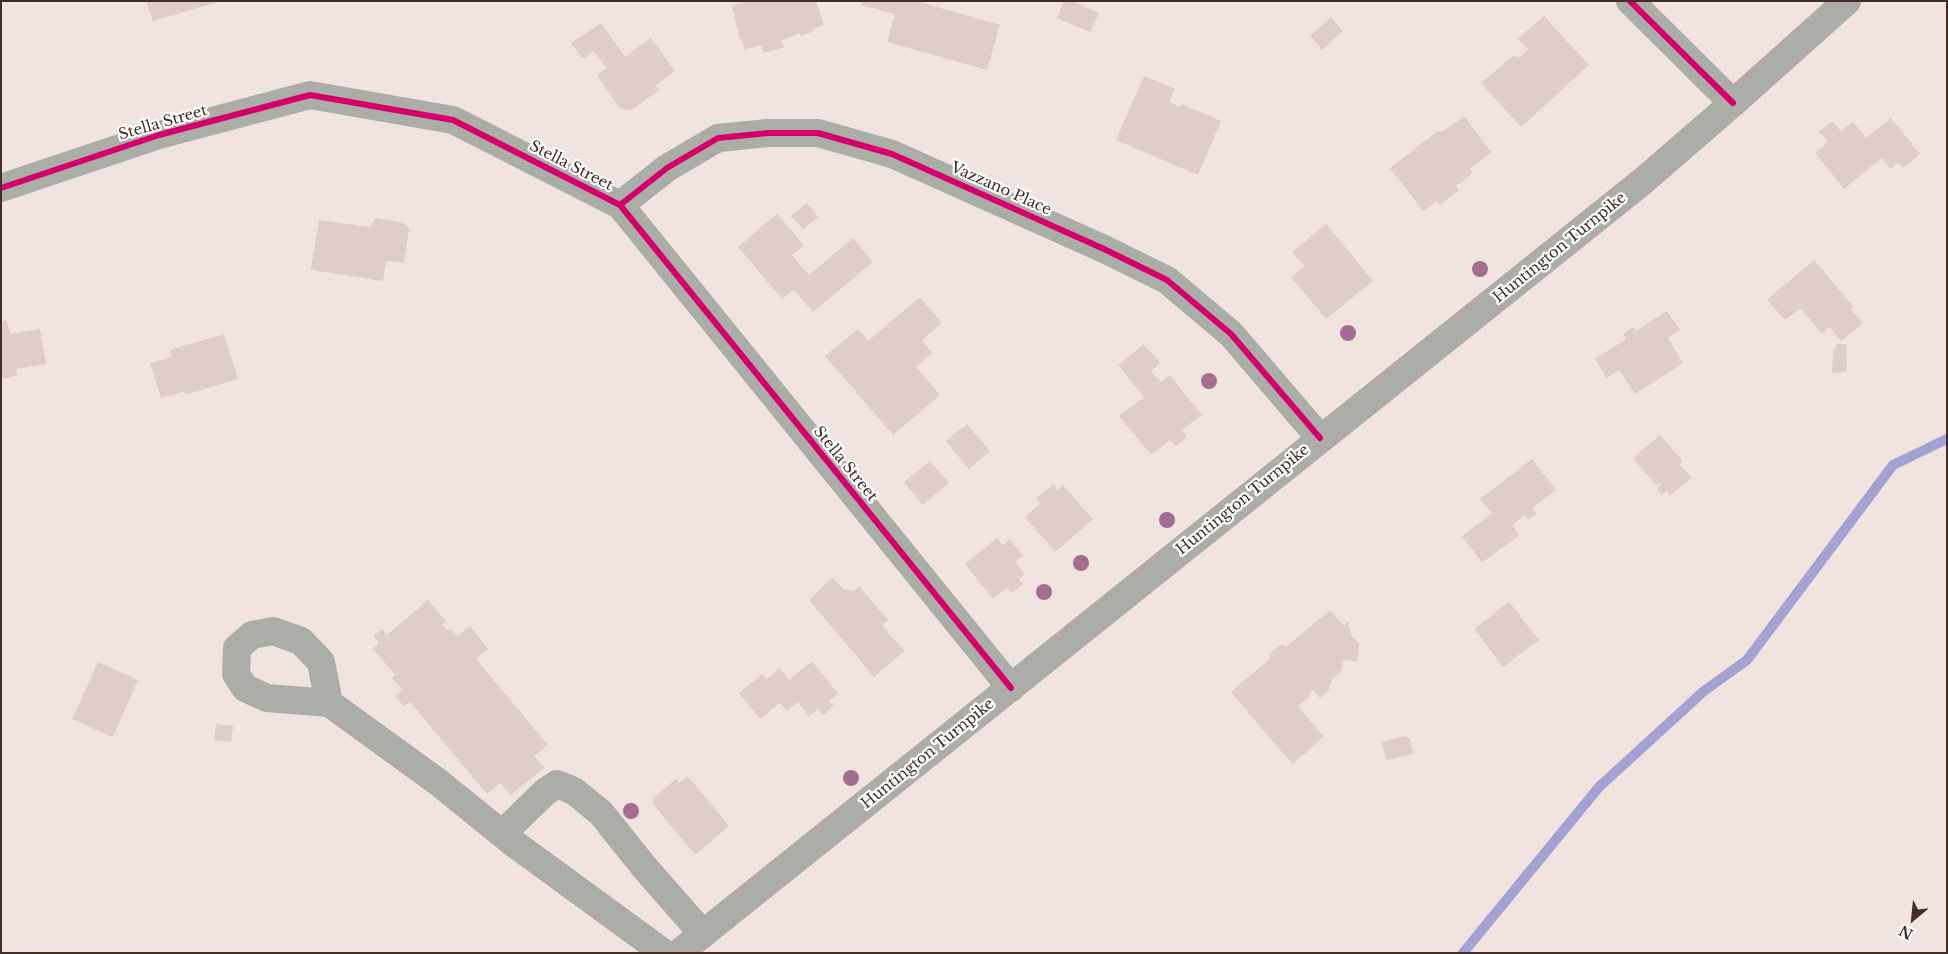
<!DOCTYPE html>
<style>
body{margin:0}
#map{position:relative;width:1948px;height:954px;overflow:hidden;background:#f1e4e0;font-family:"Libre Baskerville",serif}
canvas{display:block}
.frame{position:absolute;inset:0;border:2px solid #432d26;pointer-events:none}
.north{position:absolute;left:1888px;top:894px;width:50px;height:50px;-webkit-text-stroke:4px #fff;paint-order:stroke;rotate:208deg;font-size:14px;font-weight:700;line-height:20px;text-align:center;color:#432d26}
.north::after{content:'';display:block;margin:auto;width:18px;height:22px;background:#432d26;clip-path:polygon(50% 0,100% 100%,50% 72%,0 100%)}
</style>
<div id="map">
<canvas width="1948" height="954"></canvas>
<div class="frame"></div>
<div class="north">N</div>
</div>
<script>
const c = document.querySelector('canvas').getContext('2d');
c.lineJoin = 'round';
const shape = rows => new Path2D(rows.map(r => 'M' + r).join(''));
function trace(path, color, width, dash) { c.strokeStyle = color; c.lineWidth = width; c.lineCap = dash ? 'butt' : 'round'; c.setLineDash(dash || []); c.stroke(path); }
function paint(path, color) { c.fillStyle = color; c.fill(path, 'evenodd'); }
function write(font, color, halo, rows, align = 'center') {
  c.font = font + ' "Libre Baskerville",serif'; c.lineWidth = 4.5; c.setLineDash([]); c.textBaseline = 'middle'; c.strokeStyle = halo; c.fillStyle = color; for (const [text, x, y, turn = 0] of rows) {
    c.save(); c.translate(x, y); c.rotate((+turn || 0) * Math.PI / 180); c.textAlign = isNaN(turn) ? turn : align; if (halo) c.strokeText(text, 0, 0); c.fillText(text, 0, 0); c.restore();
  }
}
trace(shape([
 [1463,953,1599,787,1704,691,1747,660,1893,465,1947,439]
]), '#a2a3d3', 10);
paint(shape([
 [146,1,217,1,217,2,153,21],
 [747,1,816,1,824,25,813,29,814,31,801,36,800,33,782,40,784,47,764,53,761,45,745,50,742,39,740,40,732,6],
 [862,1,916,1,1000,25,987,70,887,42,895,14,861,5],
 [1064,1,1072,1,1099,13,1090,32,1057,18],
 [1544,16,1589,65,1521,127,1481,83,1513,56,1520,57,1528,49,1518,39],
 [1331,17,1343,31,1322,50,1310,36],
 [601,23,625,57,651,38,675,71,656,85,659,90,631,110,620,109,597,75,607,68,594,51,585,58,581,57,571,43],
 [1144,76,1175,89,1169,102,1181,107,1182,104,1221,121,1198,175,1116,140],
 [1464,116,1491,152,1470,169,1473,173,1456,186,1459,190,1440,205,1437,201,1423,211,1390,168,1438,131,1442,132],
 [1891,118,1920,154,1903,168,1898,163,1891,169,1882,158,1844,189,1815,153,1828,142,1819,132,1832,121,1841,131,1853,122,1866,138],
 [807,203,818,217,803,229,791,216],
 [777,214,804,245,792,255,809,275,853,238,873,262,813,312,794,290,782,299,738,247],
 [376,218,405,223,409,229,404,263,386,261,383,281,311,270,319,220,370,227],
 [1326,224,1373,281,1326,319,1291,277,1305,266,1292,252],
 [1814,260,1853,306,1851,309,1863,323,1841,341,1829,327,1822,334,1800,308,1787,319,1783,318,1767,300],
 [920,297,942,323,922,340,932,353,916,367,940,395,893,435,825,356,858,329,868,341],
 [1667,311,1680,330,1668,338,1683,363,1635,394,1619,370,1607,378,1595,359,1626,339,1623,334,1633,327,1636,331],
 [7,321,10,334,40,329,46,364,16,369,17,376,1,379,1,322],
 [224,334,238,379,187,394,183,392,161,398,150,363,172,357,170,350],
 [1144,344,1160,363,1151,371,1161,382,1170,375,1202,415,1182,430,1187,437,1176,446,1170,440,1151,455,1119,416,1144,397,1118,365],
 [1837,344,1846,344,1847,372,1832,373,1833,353],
 [967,424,990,451,969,469,946,441],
 [1660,435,1683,461,1679,464,1692,478,1670,495,1667,491,1662,495,1657,489,1662,484,1655,484,1633,458],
 [1532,459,1556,490,1532,508,1536,514,1528,520,1525,515,1512,525,1519,535,1482,563,1462,536,1492,513,1480,499],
 [930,461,949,483,923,505,904,482],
 [1053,484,1058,490,1063,485,1093,519,1055,552,1025,517,1040,504,1036,499],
 [997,538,1003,545,1010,539,1023,556,1015,562,1025,574,1019,579,1023,584,1012,593,1007,588,993,599,965,564],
 [833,577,843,589,853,591,859,586,888,620,882,625,904,651,874,677,809,600],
 [428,600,446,622,442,625,448,631,451,629,458,636,470,626,488,649,476,659,548,745,534,756,544,768,511,795,500,783,487,794,410,702,404,707,395,696,402,690,392,678,395,675,373,649,379,643,373,636,382,629,387,635],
 [1509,602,1539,640,1503,667,1474,629],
 [1330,610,1344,625,1348,621,1351,635,1359,644,1357,661,1343,660,1341,672,1331,681,1329,690,1320,698,1313,690,1310,693,1309,697,1298,706,1324,737,1292,764,1231,692,1270,659,1270,654,1282,644,1286,647],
 [812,661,838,694,829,701,834,706,823,715,818,709,809,716,798,702,787,711,780,703,760,719,739,693,762,674,767,679,780,668,789,680],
 [98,662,138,680,113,737,72,719],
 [216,724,233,726,231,742,214,740],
 [1406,736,1410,739,1413,754,1386,760,1382,742],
 [688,776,729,826,695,855,653,804,653,798,676,779,679,783]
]), '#dfcdcb');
trace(shape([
 [1630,1,1733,103],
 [1,188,159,135,310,95,453,120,620,205,1011,688],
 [620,205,667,168,718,138,768,133,818,133,892,154,1104,249,1167,280,1231,334,1320,438],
 [329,703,321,662,301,641,273,631,252,635,237,648,236,674,245,688,267,698,329,703,438,782,512,842,664,953],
 [502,834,545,792,557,784,574,791,601,813,645,868,703,934]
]), '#abada7', 28);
trace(shape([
 [679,953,1643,181,1733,103,1847,1]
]), '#adada7', 28);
trace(shape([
 [1630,1,1733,103],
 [1,188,159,135,310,95,453,120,620,205,1011,688],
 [620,205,667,168,718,138,768,133,818,133,892,154,1104,249,1167,280,1231,334,1320,438]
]), '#d6006c', 6);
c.fillStyle = '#a26d90';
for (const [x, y] of [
 [1480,269],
 [1348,333],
 [1209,381],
 [1167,520],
 [1081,563],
 [1044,592],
 [851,778],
 [631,811]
]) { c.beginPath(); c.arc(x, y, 8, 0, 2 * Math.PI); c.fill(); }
write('15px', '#432d26', '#fff', [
 ["Stella Street",163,123,-16],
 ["Stella Street",571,166,27],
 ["Vazzano Place",1001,189,24],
 ["Huntington Turnpike",1560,248,-39],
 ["Stella Street",845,464,51],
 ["Huntington Turnpike",1243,500,-39],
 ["Huntington Turnpike",928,754,-39]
]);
</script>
